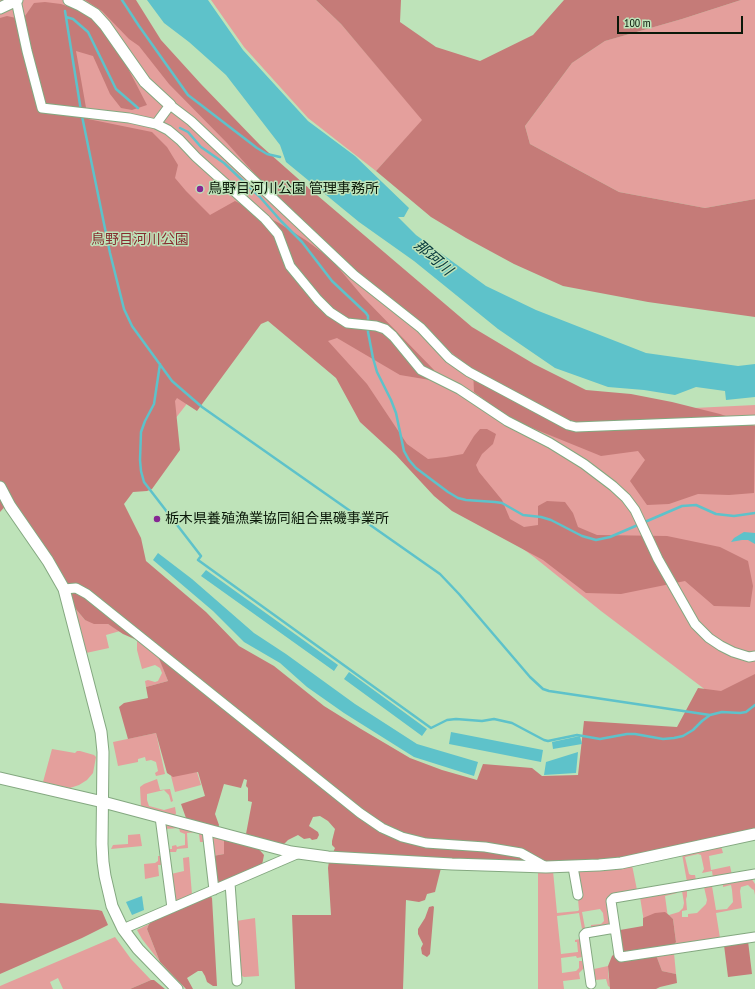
<!DOCTYPE html>
<meta charset="utf-8">
<style>
body{margin:0}
#map{position:relative;width:755px;height:989px;overflow:hidden;background:#bee3b9;font-family:"PT Sans Narrow",sans-serif}
canvas{display:block}
.scale{position:absolute;left:617px;top:16px;width:126px;height:18px;box-sizing:border-box;border:2px solid #0a1809;border-top:0;padding-left:5px;font-size:12px;line-height:14px;white-space:nowrap;color:#0a1809;-webkit-text-stroke:3px #bee3b9;paint-order:stroke}
</style>
<div id="map">
<canvas width="755" height="989"></canvas>
<div class="scale">100 m</div>
</div>
<script>
const c = document.querySelector('canvas').getContext('2d');
c.lineJoin = 'round';
function paint(path, color) { c.fillStyle = color; c.fill(path, 'evenodd'); }
const shape = rows => new Path2D(rows.map(r => 'M' + r).join(''));
function trace(path, color, width, dash) { c.strokeStyle = color; c.lineWidth = width; c.lineCap = dash ? 'butt' : 'round'; c.setLineDash(dash || []); c.stroke(path); }
function write(font, color, halo, rows, align = 'center') {
  c.font = font + ' "PT Sans Narrow","Noto Sans JP",sans-serif'; c.lineWidth = 3; c.setLineDash([]); c.textBaseline = 'middle'; c.strokeStyle = halo; c.fillStyle = color; for (const [text, x, y, turn = 0] of rows) {
    c.save(); c.translate(x, y); c.rotate((+turn || 0) * Math.PI / 180); c.textAlign = isNaN(turn) ? turn : align; if (halo) c.strokeText(text, 0, 0); c.fillText(text, 0, 0); c.restore();
  }
}
paint(shape([
 [0,0,124,0,185,92,421,305,598,401,694,408,755,405,755,679,715,697,601,611,534,557,440,488,370,400,266,314,200,387,111,501,0,286],
 [211,0,316,0,341,24,423,120,376,171,308,118,244,47],
 [741,0,755,0,755,199,705,208,619,192,530,144,525,126,572,63,605,41,682,19],
 [75,608,85,620,108,624,120,631,106,635,109,648,86,653],
 [137,640,158,655,168,681,146,687,145,681,148,680,155,682,158,681,162,673,160,668,155,665,142,669,137,650],
 [156,733,165,774,156,776,155,773,158,771,156,762,151,760,146,761,145,757,138,759,138,762,118,766,113,742],
 [52,749,75,753,77,751,80,751,94,755,96,757,93,773,87,780,79,785,70,788,43,782],
 [197,772,201,785,175,792,171,776],
 [157,779,160,790,170,789,173,801,171,802,169,795,164,790,147,794,147,800,149,806,164,810,175,807,176,813,175,816,141,807,140,787,144,784],
 [165,822,202,832,206,842,200,842,199,834,197,832,187,833,188,848,177,849,176,852,167,852,167,849,172,849,172,846,176,845,177,847,180,846,185,845,185,834,180,832,179,828,165,829],
 [140,834,142,846,111,849,113,845,128,844,128,835],
 [211,836,224,838,224,854,213,856],
 [721,846,723,853,709,856,711,870,730,866,732,875,713,878,712,871,702,873,704,869,701,855,698,854,685,857,689,874,691,875,695,875,696,880,687,882,682,854],
 [158,856,162,856,165,872,163,872,161,865,158,865,159,876,145,879,144,864,155,863,158,861],
 [189,857,192,895,178,901,176,901,174,899,171,874,184,871,183,858],
 [632,865,637,890,609,896,607,900,607,908,610,922,609,926,591,929,591,925,601,924,604,921,603,913,600,909,582,912,585,928,582,929,579,913,557,916,561,954,578,952,577,942,575,942,575,940,580,939,582,957,577,958,576,956,561,958,562,973,576,971,579,968,579,961,582,961,584,968,579,973,580,979,563,981,564,989,538,989,538,871,553,871,557,913,578,911,579,910,578,899,582,896,578,870],
 [751,878,755,884,755,895,754,890,752,889,748,885,741,887,740,891,742,908,716,913,720,938,674,945,676,942,673,919,669,915,679,912,683,908,684,903,682,891,687,890,687,896,686,899,687,910,682,911,682,917,688,917,688,914,697,913,706,904,707,900,704,887,712,886,716,910,727,909,733,902,732,890,731,885,723,887,723,883],
 [677,891,677,893,665,896,668,918,644,922,640,897],
 [255,918,259,976,244,977,240,975,236,921],
 [149,924,147,929,160,962,142,939,137,930],
 [115,937,131,959,151,980,130,989,63,989,58,978,50,982,53,989,0,989,0,986],
 [674,953,676,974,662,971,656,955],
 [608,966,608,973,610,987,608,986,606,979,595,980,594,969]
]), '#e49f9c');
paint(shape([
 [85,0,136,0,161,40,201,84,260,145,304,184,472,327,534,364,586,390,631,394,672,402,720,414,755,426,754,493,729,495,698,494,669,504,647,505,630,481,645,460,638,451,601,456,510,419,474,392,473,370,448,350,425,326,356,272,279,201,227,143,169,84,139,46,129,39,102,11],
 [316,0,401,0,400,22,436,47,480,61,533,35,564,0,741,0,682,19,605,41,572,63,525,126,530,144,619,192,705,208,755,199,755,317,648,302,563,286,514,264,466,238,431,217,376,171,422,120,341,24],
 [45,2,61,4,79,10,93,20,106,32,119,51,147,105,132,110,121,108,110,94,93,56,76,51,88,119,152,132,167,147,178,165,175,178,186,191,210,215,235,201,279,223,307,241,331,259,363,297,434,370,436,381,400,375,337,338,328,341,367,384,407,444,428,459,446,457,463,454,474,436,480,429,487,429,496,434,493,444,482,454,476,465,479,472,502,500,510,519,524,527,538,525,538,506,547,501,565,502,573,513,578,527,597,535,667,536,720,547,748,561,753,586,750,607,714,606,685,581,621,594,586,593,543,560,452,511,434,496,396,455,360,422,336,378,268,321,261,324,197,411,177,398,175,401,180,450,152,489,147,491,133,492,124,504,141,538,146,561,206,612,239,646,274,666,324,706,361,729,410,758,442,770,477,780,483,764,532,768,542,776,578,775,584,721,677,727,698,688,721,691,755,674,755,832,621,860,547,865,443,860,435,892,427,894,425,900,419,902,406,900,403,989,295,989,292,915,331,915,328,868,329,861,335,848,332,845,332,841,335,829,328,821,320,816,313,817,309,826,318,832,319,835,317,839,312,840,310,838,304,839,298,835,288,840,283,845,247,835,246,834,252,802,248,801,248,788,246,786,247,780,244,779,241,788,224,784,215,814,219,825,218,828,186,818,181,804,205,796,198,772,173,777,167,773,156,733,128,739,119,707,124,703,148,698,146,687,168,681,158,656,139,641,123,634,108,624,94,624,85,620,75,608,61,573,9,502,0,512,0,18,7,16,16,18,25,16,34,3],
 [224,838,257,847,264,855,262,865,219,883,217,882,213,856,224,854],
 [210,895,212,898,217,986,213,986,207,982,205,976,202,971,198,971,187,978,193,989,186,989,160,962,147,929,149,924,157,918],
 [0,903,98,910,102,911,108,925,82,938,0,974],
 [433,906,434,907,430,954,427,957,422,954,421,948,423,944,418,934,418,929,425,918,429,907],
 [665,912,669,915,673,919,676,942,674,945,656,955,662,971,676,974,677,983,660,987,656,989,610,989,608,966,612,956,620,949,618,931,620,930,643,926,643,918,655,913],
 [748,941,752,974,728,977,724,945],
 [151,980,154,980,165,989,130,989]
]), '#c57b78');
paint(shape([
 [147,0,208,0,243,50,308,121,355,156,409,208,404,217,398,217,416,235,486,286,536,310,646,353,738,366,755,364,755,397,726,400,725,391,696,387,675,395,644,390,608,387,555,368,498,329,414,261,359,222,286,162,280,145,226,75,189,42,164,23],
 [744,532,755,533,755,544,748,540,742,540,731,542,734,538],
 [158,553,192,579,254,633,286,654,355,704,417,744,478,762,474,776,414,757,344,713,307,687,280,663,244,642,213,611,153,560],
 [206,570,338,665,334,671,201,576],
 [349,672,427,729,422,736,344,679],
 [451,732,543,750,541,762,449,744],
 [580,736,582,744,553,749,552,742],
 [578,752,576,773,544,775,546,762],
 [142,896,144,910,132,915,126,902]
]), '#5ec2ca');
trace(shape([
 [122,0,139,26,188,95,257,148,267,154,280,157],
 [65,11,81,111],
 [66,17,73,19,88,32,116,89,138,108],
 [82,116,110,253,124,309,132,326,172,381,202,407,440,574,459,594,530,677,543,689,549,691,710,715],
 [180,128,188,132,201,147,224,163,260,197,281,221,302,242,332,281,366,313,368,316,368,332,373,358,377,372,391,400,396,413,404,451,409,460,416,468,448,492,458,498,466,500,495,502,502,503,523,515,541,517,551,520,582,536,596,540,610,537,682,506,696,505,716,514,734,516,755,513],
 [160,364,154,404,145,421,141,432,140,460,141,471,144,482,201,556,198,560,431,728,447,720,456,719,482,721,494,719,512,723,544,740,548,741,577,735,600,739,627,734,635,734,663,739,674,738,683,736,693,730,702,721,710,715,722,712,740,713,746,712,755,705]
]), '#5ec2ca', 2.5);
const minor = shape([
 [16,0,27,51,42,108,129,118,156,124],
 [755,420,576,427,568,425,469,372,449,358,421,328,354,275,191,121,170,105,156,124,168,130,180,140,196,157,265,219,278,234,290,266,318,300,330,312,347,323,376,326,385,329,393,336,421,370,459,389,507,421,550,443,584,464,613,486,626,498,635,510,658,559,695,624,709,638,721,646,733,652,749,657,755,656],
 [64,589,76,588,87,594,360,813,382,828,402,837,426,843,485,847,521,853,546,867],
 [160,817,172,908],
 [207,830,214,890],
 [573,867,578,895],
 [755,874,614,898,611,901,619,955,621,957,755,937],
 [230,883,237,981],
 [123,929,299,853],
 [591,984,584,935,586,933,615,928]
]);
const tertiary = shape([
 [69,0,80,5,95,14,105,25,145,82,170,105],
 [0,8,17,0],
 [0,487,10,506,48,561,64,589,101,732,103,752,102,844,103,862,105,876,112,906,123,929,138,949,177,989],
 [0,778,103,802,291,852,328,857,452,864,546,867,599,865,621,863,755,834]
]);
trace(minor, '#84a880', 11);
trace(tertiary, '#84a880', 13);
trace(minor, '#fff', 9);
trace(tertiary, '#fff', 11);
for (const [x, y, r, color] of [
 [200,189,4,"#852793"],
 [157,519,4,"#852793"]
]) { const dot = new Path2D(); dot.arc(x, y, r, 0, 2 * Math.PI); c.fillStyle = color; c.fill(dot); trace(dot, '#bee3b9', 1.5); }
write('14px', '#0a1809', '#bee3b9', [
 ["鳥野目河川公園 管理事務所",208,189],
 ["栃木県養殖漁業協同組合黒磯事業所",165,519]
], 'left');
write('14px', '#862b2f', '#bee3b9', [
 ["鳥野目河川公園",140,240]
]);
write('italic 15px', '#05373b', '#bee3b9', [
 ["那珂川",433,258,41]
]);
</script>
